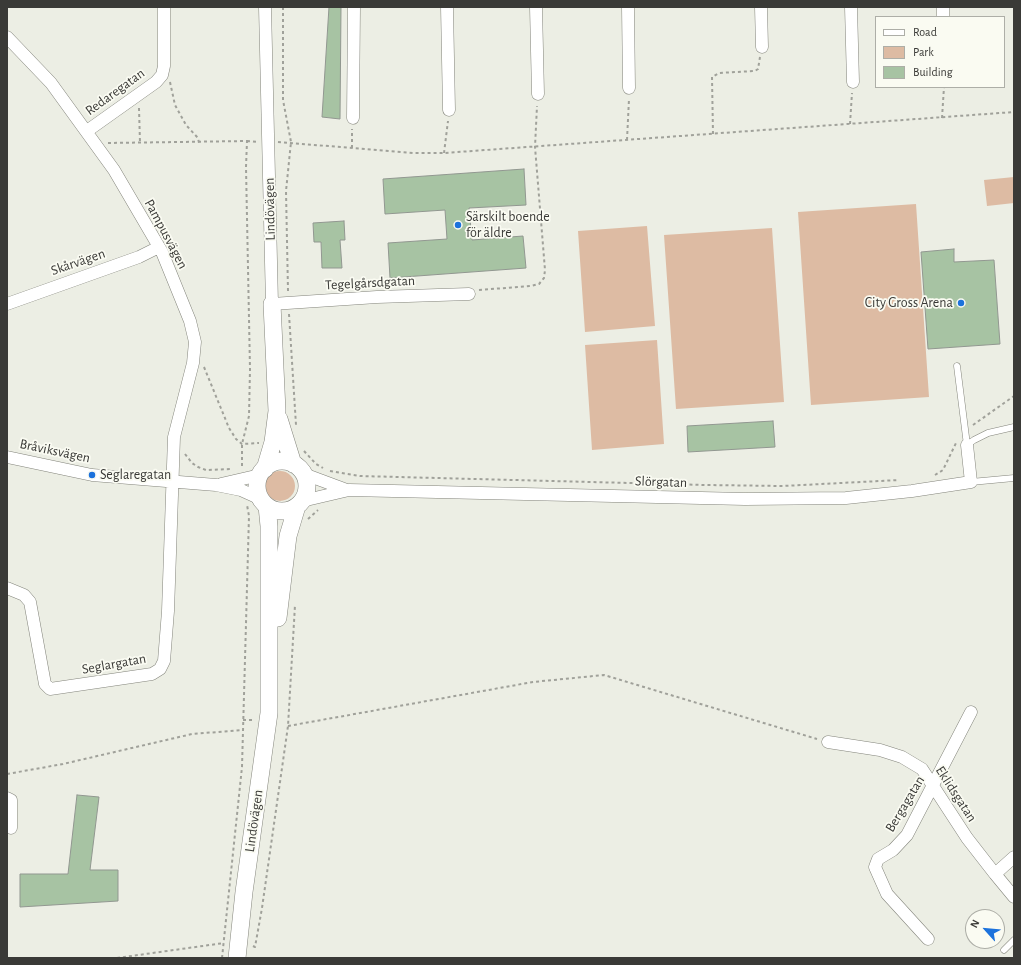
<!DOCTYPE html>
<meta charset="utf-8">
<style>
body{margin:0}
#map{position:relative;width:1021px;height:965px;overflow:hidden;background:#eceee4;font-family:"Alegreya Sans",sans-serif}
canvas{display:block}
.frame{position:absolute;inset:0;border:8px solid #3a3a37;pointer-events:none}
.legend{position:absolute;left:875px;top:16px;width:130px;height:72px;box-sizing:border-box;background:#fafbf2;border:1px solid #adaea7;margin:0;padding:5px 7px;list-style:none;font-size:12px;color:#3a3a37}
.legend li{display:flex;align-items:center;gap:8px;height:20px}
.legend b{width:20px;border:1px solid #adaea7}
.north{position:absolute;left:965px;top:909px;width:40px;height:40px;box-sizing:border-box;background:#fafbf2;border:1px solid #adaea7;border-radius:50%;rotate:297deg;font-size:11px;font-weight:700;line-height:16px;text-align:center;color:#3a3a37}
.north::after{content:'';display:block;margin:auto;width:14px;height:18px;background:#1c72dc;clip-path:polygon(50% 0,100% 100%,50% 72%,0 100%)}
</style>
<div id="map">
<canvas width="1021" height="965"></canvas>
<div class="frame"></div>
<ul class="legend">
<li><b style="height:5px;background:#fff"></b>Road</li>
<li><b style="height:11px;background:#ddbba3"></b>Park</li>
<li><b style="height:11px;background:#a7c3a3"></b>Building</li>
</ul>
<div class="north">N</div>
</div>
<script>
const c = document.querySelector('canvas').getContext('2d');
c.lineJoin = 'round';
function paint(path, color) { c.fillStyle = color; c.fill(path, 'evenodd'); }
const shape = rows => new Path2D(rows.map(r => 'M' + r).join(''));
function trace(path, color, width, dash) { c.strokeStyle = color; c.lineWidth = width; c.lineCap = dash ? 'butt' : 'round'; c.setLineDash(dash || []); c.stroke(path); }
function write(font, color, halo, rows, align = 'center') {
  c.font = font + ' "Alegreya Sans",sans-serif'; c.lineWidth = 3.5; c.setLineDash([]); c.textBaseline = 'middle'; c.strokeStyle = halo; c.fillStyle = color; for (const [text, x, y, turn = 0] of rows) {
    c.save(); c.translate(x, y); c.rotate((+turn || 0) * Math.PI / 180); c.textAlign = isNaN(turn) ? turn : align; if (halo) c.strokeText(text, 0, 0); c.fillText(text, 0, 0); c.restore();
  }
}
paint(shape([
 [1014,177,1014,203,987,206,984,180],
 [916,204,929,397,811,405,798,212],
 [647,226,655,326,585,332,578,231],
 [772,228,784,402,676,409,664,235],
 [657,340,664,444,592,450,585,345],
 '265 486a15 15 0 1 1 30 0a15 15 0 1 1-30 0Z'
]), '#ddbba3');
const building = shape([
 [329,7,341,7,340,119,322,117,329,7],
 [524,169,526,205,469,208,472,240,523,236,526,268,390,278,388,243,447,239,445,210,385,214,383,179,524,169],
 [344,221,345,240,340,240,342,268,322,268,321,242,314,242,313,223,344,221],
 [954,249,954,262,994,260,1000,344,928,349,921,252,954,249],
 [773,421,775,447,688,452,687,426,773,421],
 [77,795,99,797,90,870,118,870,118,901,20,907,20,874,68,874,77,795]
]);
paint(building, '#a7c3a3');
trace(building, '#919790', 1);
const lane = shape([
 [957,366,967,445,974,440,988,433,1014,427],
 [971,482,1014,478],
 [1004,950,1014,940]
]);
const street = shape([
 [265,7,272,304,377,297,469,294],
 [447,7,449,110],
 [536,7,538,94],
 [628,7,629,88],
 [761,7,762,47],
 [851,7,853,82],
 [943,7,943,17],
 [7,37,51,83,114,170,162,252,190,321,195,342,193,363,174,437,168,611,164,661,160,669,152,674,50,689,45,684,30,602,24,595,7,588],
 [353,118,354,7],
 [87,131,156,82,162,75,164,66,164,7],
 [7,304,139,257,159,247],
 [7,457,92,475,216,485,241,490,261,499],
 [304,474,347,490],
 [221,484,260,475],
 [302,501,349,490,745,499,846,498,912,491,971,482,967,445],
 [828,742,880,750,902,757,922,769,967,838,995,874,1014,857],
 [7,798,11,800,11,828],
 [995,874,1014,897],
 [928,939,887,894,875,867,878,859,893,850,907,835,971,712]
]);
const secondary = shape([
 [279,419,293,464],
 '257 486a25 25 0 1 1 50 0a25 25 0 1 1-50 0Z',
 [265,469,273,442,277,411,272,304],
 [278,618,288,536,297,506],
 [237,958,244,892,269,713,269,526,267,506]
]);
trace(lane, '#83847b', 7);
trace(street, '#83847b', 13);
trace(secondary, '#83847b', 18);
trace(shape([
 [283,7,283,100,291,142,286,191,288,291],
 [170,82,175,105,186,125,198,138,199,143],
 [139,108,140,143],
 [942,118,944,87],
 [850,124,852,93],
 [713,134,712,77,719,73,755,71,758,69,760,57],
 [627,140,629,99],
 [247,141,258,142],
 [278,142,414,153,444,153,1014,112],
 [108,143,247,141,246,167,250,369,249,416,242,444,242,469],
 [352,148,352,129],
 [444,153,448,121],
 [479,290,531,286,539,284,544,278,545,270,535,147,537,106],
 [289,314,296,425],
 [204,367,229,428,236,439,242,444,259,443],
 [973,425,1014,396],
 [304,451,316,464,323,468],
 [185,454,192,463,198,467,206,470,230,469],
 [330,471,360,476,706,485,783,486,899,480],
 [935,475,943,470,956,443],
 [308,519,318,510],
 [243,720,254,720],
 [288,726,533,682,604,675,817,739],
 [7,774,63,764,192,734,243,730],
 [253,946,255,947,262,908,288,726,295,605],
 [117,958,224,943],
 [222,958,242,767,249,516,247,505]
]), '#a0a19a', 2, [3, 3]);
trace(lane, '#fff', 6);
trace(street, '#fff', 12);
trace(secondary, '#fff', 17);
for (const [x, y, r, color] of [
 [458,225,4,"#1c72dc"],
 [961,303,4,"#1c72dc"],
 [92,475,4,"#1c72dc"]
]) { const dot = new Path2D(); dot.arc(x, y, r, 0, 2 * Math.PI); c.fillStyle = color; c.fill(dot); trace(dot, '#fafbf2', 1.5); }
write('14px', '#3a3a37', '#fafbf2', [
 ["Redaregatan",115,92,-36],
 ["Lindövägen",270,209,-91],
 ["Pampusvägen",166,234,62],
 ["Skårvägen",78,262,-19],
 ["Tegelgårsdgatan",370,283,-3],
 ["Bråviksvägen",55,451,12],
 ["Slörgatan",661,482,2],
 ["Seglargatan",114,664,-10],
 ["Eklidsgatan",956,794,57],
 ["Bergagatan",905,804,-59],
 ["Lindövägen",254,821,-82]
]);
write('14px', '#3a3a37', '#fafbf2', [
 ["Särskilt boende",466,217],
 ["för äldre",466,233],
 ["City Gross Arena",953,303,"right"],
 ["Seglaregatan",100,475]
], 'left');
</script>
